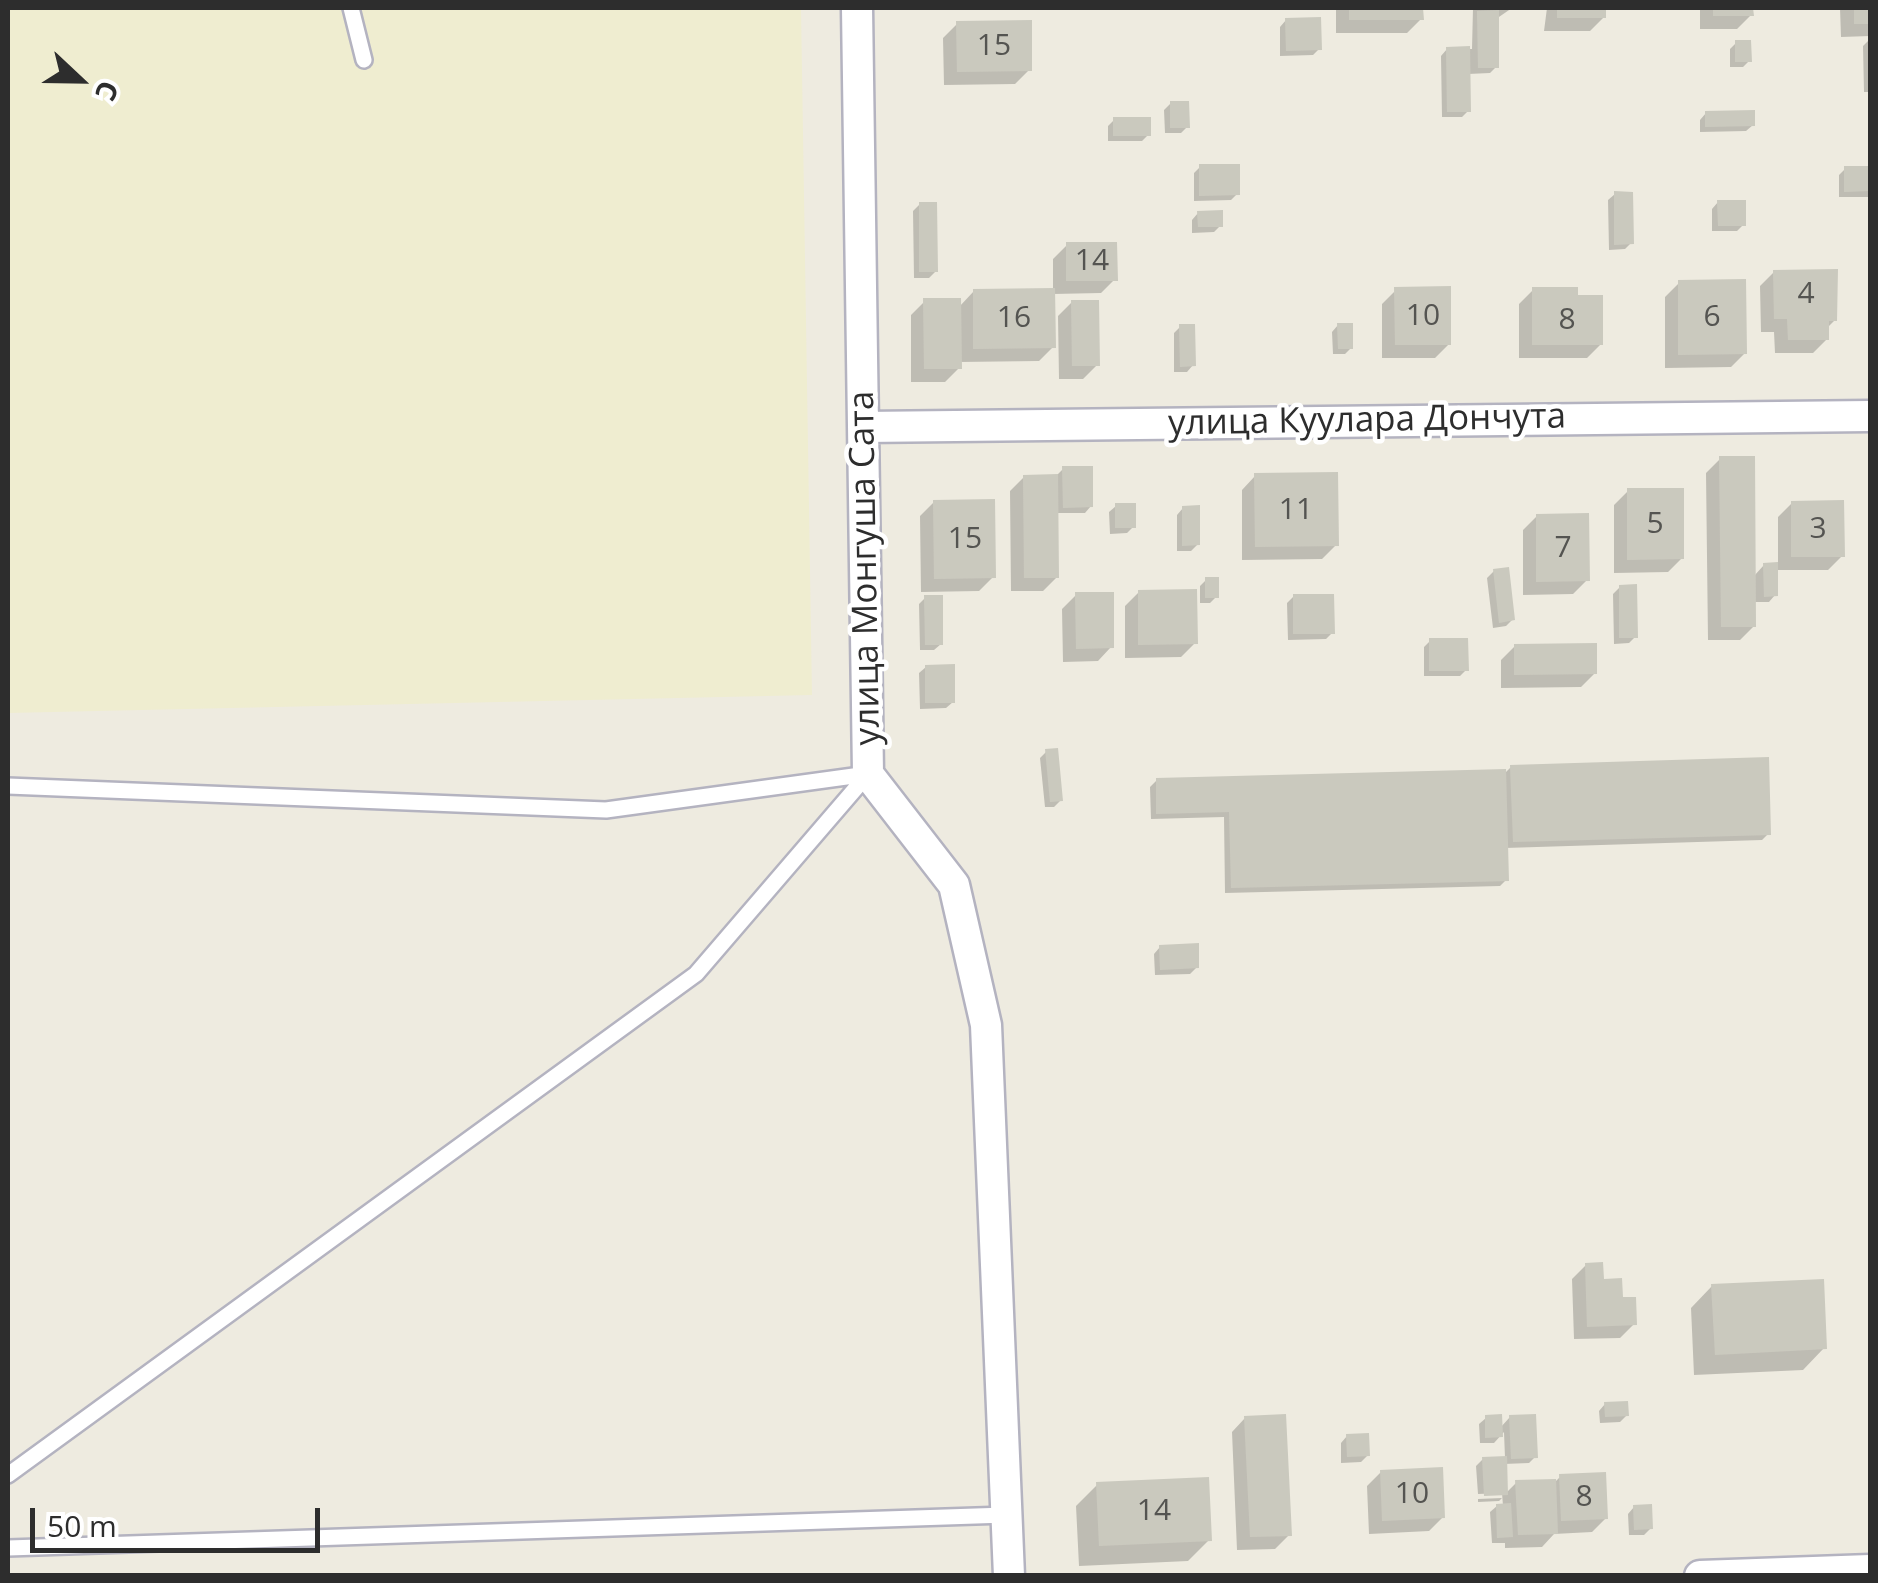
<!DOCTYPE html>
<meta charset="utf-8">
<style>
body{margin:0}
#map{position:relative;width:1878px;height:1583px;overflow:hidden;background:#eeebe0;font-family:"Open Sans",sans-serif}
canvas{display:block}
.frame{position:absolute;inset:0;border:10px solid #2d2d2d;pointer-events:none}
.north{position:absolute;left:30px;top:30px;width:100px;height:100px;-webkit-text-stroke:8px #fff;paint-order:stroke;rotate:112deg;font-size:28px;font-weight:700;line-height:40px;text-align:center;color:#2d2d2d}
.north::after{content:'';display:block;margin:auto;width:35px;height:45px;background:#2d2d2d;clip-path:polygon(50% 0,100% 100%,50% 72%,0 100%)}
.scale{position:absolute;left:30px;top:1508px;width:290px;height:45px;box-sizing:border-box;border:5px solid #2d2d2d;border-top:0;padding-left:12px;font-size:30px;line-height:35px;white-space:nowrap;color:#2d2d2d;-webkit-text-stroke:8px #fff;paint-order:stroke}
</style>
<div id="map">
<canvas width="1878" height="1583"></canvas>
<div class="frame"></div>
<div class="north">С</div>
<div class="scale">50 m</div>
</div>
<script>
const c = document.querySelector('canvas').getContext('2d');
c.lineJoin = 'round';
function paint(path, color) { c.fillStyle = color; c.fill(path, 'evenodd'); }
const shape = rows => new Path2D(rows.map(r => 'M' + r).join(''));
function trace(path, color, width, dash) { c.strokeStyle = color; c.lineWidth = width; c.lineCap = dash ? 'butt' : 'round'; c.setLineDash(dash || []); c.stroke(path); }
function write(font, color, halo, rows, align = 'center') {
  c.font = font + ' "Open Sans",sans-serif'; c.lineWidth = 9; c.setLineDash([]); c.textBaseline = 'middle'; c.strokeStyle = halo; c.fillStyle = color; for (const [text, x, y, turn = 0] of rows) {
    c.save(); c.translate(x, y); c.rotate((+turn || 0) * Math.PI / 180); c.textAlign = isNaN(turn) ? turn : align; if (halo) c.strokeText(text, 0, 0); c.fillText(text, 0, 0); c.restore();
  }
}
paint(shape([
 [8,8,801,8,812,695,8,713]
]), '#efedd0');
paint(shape([
 [1336,8,1421,8,1421,19,1407,33,1336,33],
 [1473,8,1512,8,1496,19,1496,67,1490,73,1468,74,1468,111,1462,117,1442,117,1441,56,1447,49,1472,49],
 [1547,8,1604,8,1604,17,1590,31,1544,31],
 [1700,8,1751,8,1751,15,1737,29,1700,29],
 [1840,8,1870,8,1870,36,1841,37],
 [1286,20,1319,49,1313,55,1280,56,1280,27],
 [957,24,1029,70,1015,84,944,85,943,38],
 [1870,39,1870,92,1864,92,1863,46],
 [1736,43,1749,61,1743,67,1730,67,1730,49],
 [1171,103,1187,127,1181,133,1165,133,1164,110],
 [1706,113,1753,125,1746,131,1700,132,1700,120],
 [1114,120,1148,135,1142,141,1108,141,1108,126],
 [1200,167,1237,194,1231,200,1194,201,1194,173],
 [1870,168,1870,197,1839,197,1839,175,1845,169],
 [1615,194,1631,243,1625,249,1609,250,1608,200],
 [1718,202,1743,225,1737,231,1712,231,1712,209],
 [920,204,936,271,929,278,914,278,913,211],
 [1198,213,1220,226,1214,232,1192,233,1192,220],
 [1067,245,1115,279,1101,293,1053,294,1053,347,1039,361,959,362,959,368,945,382,911,382,911,315,925,301,959,307,974,291,1053,290,1053,259],
 [1774,272,1835,320,1827,328,1827,339,1813,353,1775,353,1774,332,1761,332,1760,286],
 [1679,283,1745,353,1731,367,1665,368,1665,297],
 [1396,290,1449,344,1435,358,1382,358,1382,304],
 [1533,290,1601,344,1587,358,1519,358,1519,304],
 [1072,302,1097,365,1083,379,1059,379,1058,316],
 [1338,325,1351,348,1345,354,1333,354,1332,332],
 [1180,327,1193,365,1187,372,1174,372,1174,333],
 [1720,459,1754,576,1764,565,1778,565,1778,517,1792,503,1842,556,1828,570,1775,570,1775,595,1769,602,1754,602,1754,626,1740,640,1708,640,1706,473],
 [1063,469,1091,506,1085,513,1056,513,1057,577,1043,591,1011,591,1010,491,1024,477,1057,475],
 [1255,476,1336,545,1322,559,1242,560,1242,490],
 [1628,491,1682,558,1668,572,1614,573,1614,505],
 [934,502,993,577,979,591,921,592,920,516],
 [1116,506,1133,527,1127,533,1110,534,1109,512],
 [1183,508,1198,544,1191,551,1177,551,1177,515],
 [1537,516,1587,580,1573,594,1523,595,1523,530],
 [1494,571,1512,620,1506,626,1493,628,1487,578],
 [1206,580,1216,597,1210,603,1200,603,1200,586],
 [1620,587,1635,637,1629,643,1614,644,1613,594],
 [1139,592,1195,643,1181,657,1125,658,1125,606],
 [1076,595,1111,647,1098,661,1063,662,1062,609],
 [1294,596,1332,633,1326,639,1288,640,1287,603],
 [925,598,941,644,934,650,920,650,919,604],
 [1430,641,1466,670,1460,676,1424,676,1424,647],
 [1515,646,1595,673,1581,687,1501,688,1501,660],
 [926,667,953,702,946,708,920,709,919,673],
 [1046,752,1061,800,1054,807,1045,807,1040,758],
 [1511,767,1768,834,1762,840,1505,848,1506,880,1500,886,1225,893,1224,817,1151,819,1150,787,1157,780,1503,775],
 [1160,947,1197,967,1190,974,1155,975,1154,954],
 [1586,1265,1621,1300,1634,1324,1620,1338,1574,1339,1572,1279],
 [1712,1286,1824,1348,1803,1370,1694,1375,1691,1308],
 [1605,1404,1627,1415,1620,1422,1600,1423,1599,1411],
 [1510,1417,1535,1457,1529,1463,1504,1464,1505,1494,1516,1483,1556,1481,1560,1477,1606,1518,1592,1532,1554,1534,1542,1547,1505,1548,1505,1543,1492,1543,1490,1512,1497,1506,1503,1506,1502,1493,1478,1494,1476,1466,1483,1459,1505,1458,1504,1432,1494,1443,1480,1443,1479,1424,1486,1418,1500,1428],
 [1245,1418,1289,1535,1275,1549,1237,1550,1232,1432],
 [1347,1436,1368,1455,1361,1462,1341,1463,1341,1443],
 [1381,1472,1443,1517,1429,1531,1369,1534,1367,1486],
 [1097,1485,1209,1540,1188,1561,1079,1566,1076,1506],
 [1502,1498,1499,1501,1478,1502,1478,1499],
 [1634,1507,1651,1528,1644,1535,1629,1535,1628,1514]
]), '#0003');
paint(shape([
 [1349,8,1423,8,1424,20,1349,20],
 [1557,8,1606,8,1606,18,1557,18],
 [1713,8,1753,8,1754,16,1713,16],
 [1854,8,1870,8,1870,24,1854,24],
 [1499,10,1499,68,1478,68,1477,11],
 [1321,17,1322,50,1286,51,1285,18],
 [1032,20,1032,71,957,72,956,21],
 [1735,40,1751,40,1752,62,1735,62],
 [1470,46,1471,112,1447,112,1446,47],
 [1170,101,1189,101,1190,128,1170,128],
 [1755,110,1755,126,1705,127,1705,111],
 [1113,117,1151,117,1151,136,1113,136],
 [1199,164,1240,164,1240,195,1199,196],
 [1844,166,1870,166,1870,191,1844,192],
 [1614,191,1633,192,1634,244,1614,245],
 [1717,200,1746,200,1746,226,1718,226],
 [919,202,937,202,938,272,919,272],
 [1223,210,1223,227,1198,227,1197,211],
 [1066,242,1117,242,1118,281,1066,281],
 [1838,269,1837,321,1829,321,1829,340,1788,340,1787,319,1774,319,1773,270],
 [1746,279,1747,354,1678,355,1678,280],
 [1451,286,1451,345,1395,345,1394,287],
 [1532,287,1578,287,1578,295,1603,295,1603,345,1532,345],
 [1055,288,1056,348,973,349,973,289],
 [923,298,961,298,962,369,924,369],
 [1071,300,1099,300,1100,366,1072,366],
 [1337,323,1353,323,1353,349,1338,349],
 [1179,324,1195,324,1196,366,1180,367],
 [1719,456,1755,456,1756,627,1721,627],
 [1062,466,1093,466,1093,507,1063,508],
 [1338,472,1339,546,1255,547,1254,473],
 [1058,474,1059,578,1024,578,1023,475],
 [1627,488,1684,488,1684,559,1627,560],
 [995,499,996,578,934,579,933,500],
 [1844,500,1845,557,1791,557,1791,501],
 [1115,503,1136,503,1136,528,1115,528],
 [1200,505,1200,545,1182,546,1182,506],
 [1589,513,1590,581,1536,582,1536,514],
 [1778,562,1778,596,1764,597,1763,563],
 [1509,567,1515,620,1499,623,1493,569],
 [1205,577,1219,577,1219,598,1205,598],
 [1637,584,1638,638,1619,638,1619,585],
 [1197,589,1198,644,1138,645,1138,590],
 [1075,592,1114,592,1114,648,1076,649],
 [1293,594,1334,594,1335,634,1293,634],
 [924,595,943,595,943,645,925,645],
 [1429,638,1468,638,1469,671,1429,671],
 [1597,643,1597,674,1514,675,1514,644],
 [955,664,955,703,925,703,925,665],
 [1058,748,1063,801,1050,802,1045,749],
 [1769,757,1771,835,1513,842,1510,765],
 [1506,769,1509,881,1231,888,1229,812,1156,814,1156,778],
 [1199,943,1199,968,1160,970,1159,945],
 [1603,1262,1604,1279,1622,1278,1623,1297,1636,1297,1637,1325,1587,1327,1585,1263],
 [1824,1279,1827,1349,1715,1355,1711,1284],
 [1628,1401,1629,1416,1605,1417,1604,1402],
 [1286,1414,1292,1536,1250,1537,1244,1416],
 [1502,1414,1503,1437,1485,1438,1485,1415],
 [1536,1414,1538,1458,1511,1459,1509,1415],
 [1369,1433,1370,1456,1347,1457,1346,1434],
 [1507,1456,1508,1495,1484,1496,1482,1457],
 [1443,1467,1445,1518,1382,1521,1380,1470],
 [1606,1472,1608,1519,1561,1521,1559,1474],
 [1209,1477,1212,1541,1099,1546,1096,1482],
 [1556,1479,1558,1534,1518,1535,1515,1480],
 [1511,1503,1513,1537,1497,1538,1496,1504],
 [1652,1504,1653,1529,1634,1530,1633,1505]
]), '#cac9be');
const service = shape([
 [351,8,364,60],
 [8,786,606,810,868,774],
 [8,1475,696,974,868,774],
 [8,1548,1006,1515]
]);
const minor = shape([
 [857,8,868,774,954,885,986,1025,1009,1576],
 [864,427,1870,416],
 [1700,1576,1870,1570]
]);
trace(service, '#b4b3c0', 20);
trace(minor, '#b4b3c0', 35);
trace(service, '#fff', 15);
trace(minor, '#fff', 30);
write('30px', '#545451', null, [
 ["15",994,46],
 ["14",1092,261],
 ["4",1806,294],
 ["10",1423,316],
 ["6",1712,317],
 ["16",1014,318],
 ["8",1567,320],
 ["11",1296,510],
 ["5",1655,524],
 ["3",1818,529],
 ["15",965,539],
 ["7",1563,548],
 ["10",1412,1494],
 ["8",1584,1497],
 ["14",1154,1511]
]);
write('35px', '#2d2d2d', '#fff', [
 ["улица Куулара Дончута",1367,421,-1],
 ["улица Монгуша Сата",866,568,-91]
]);
</script>
